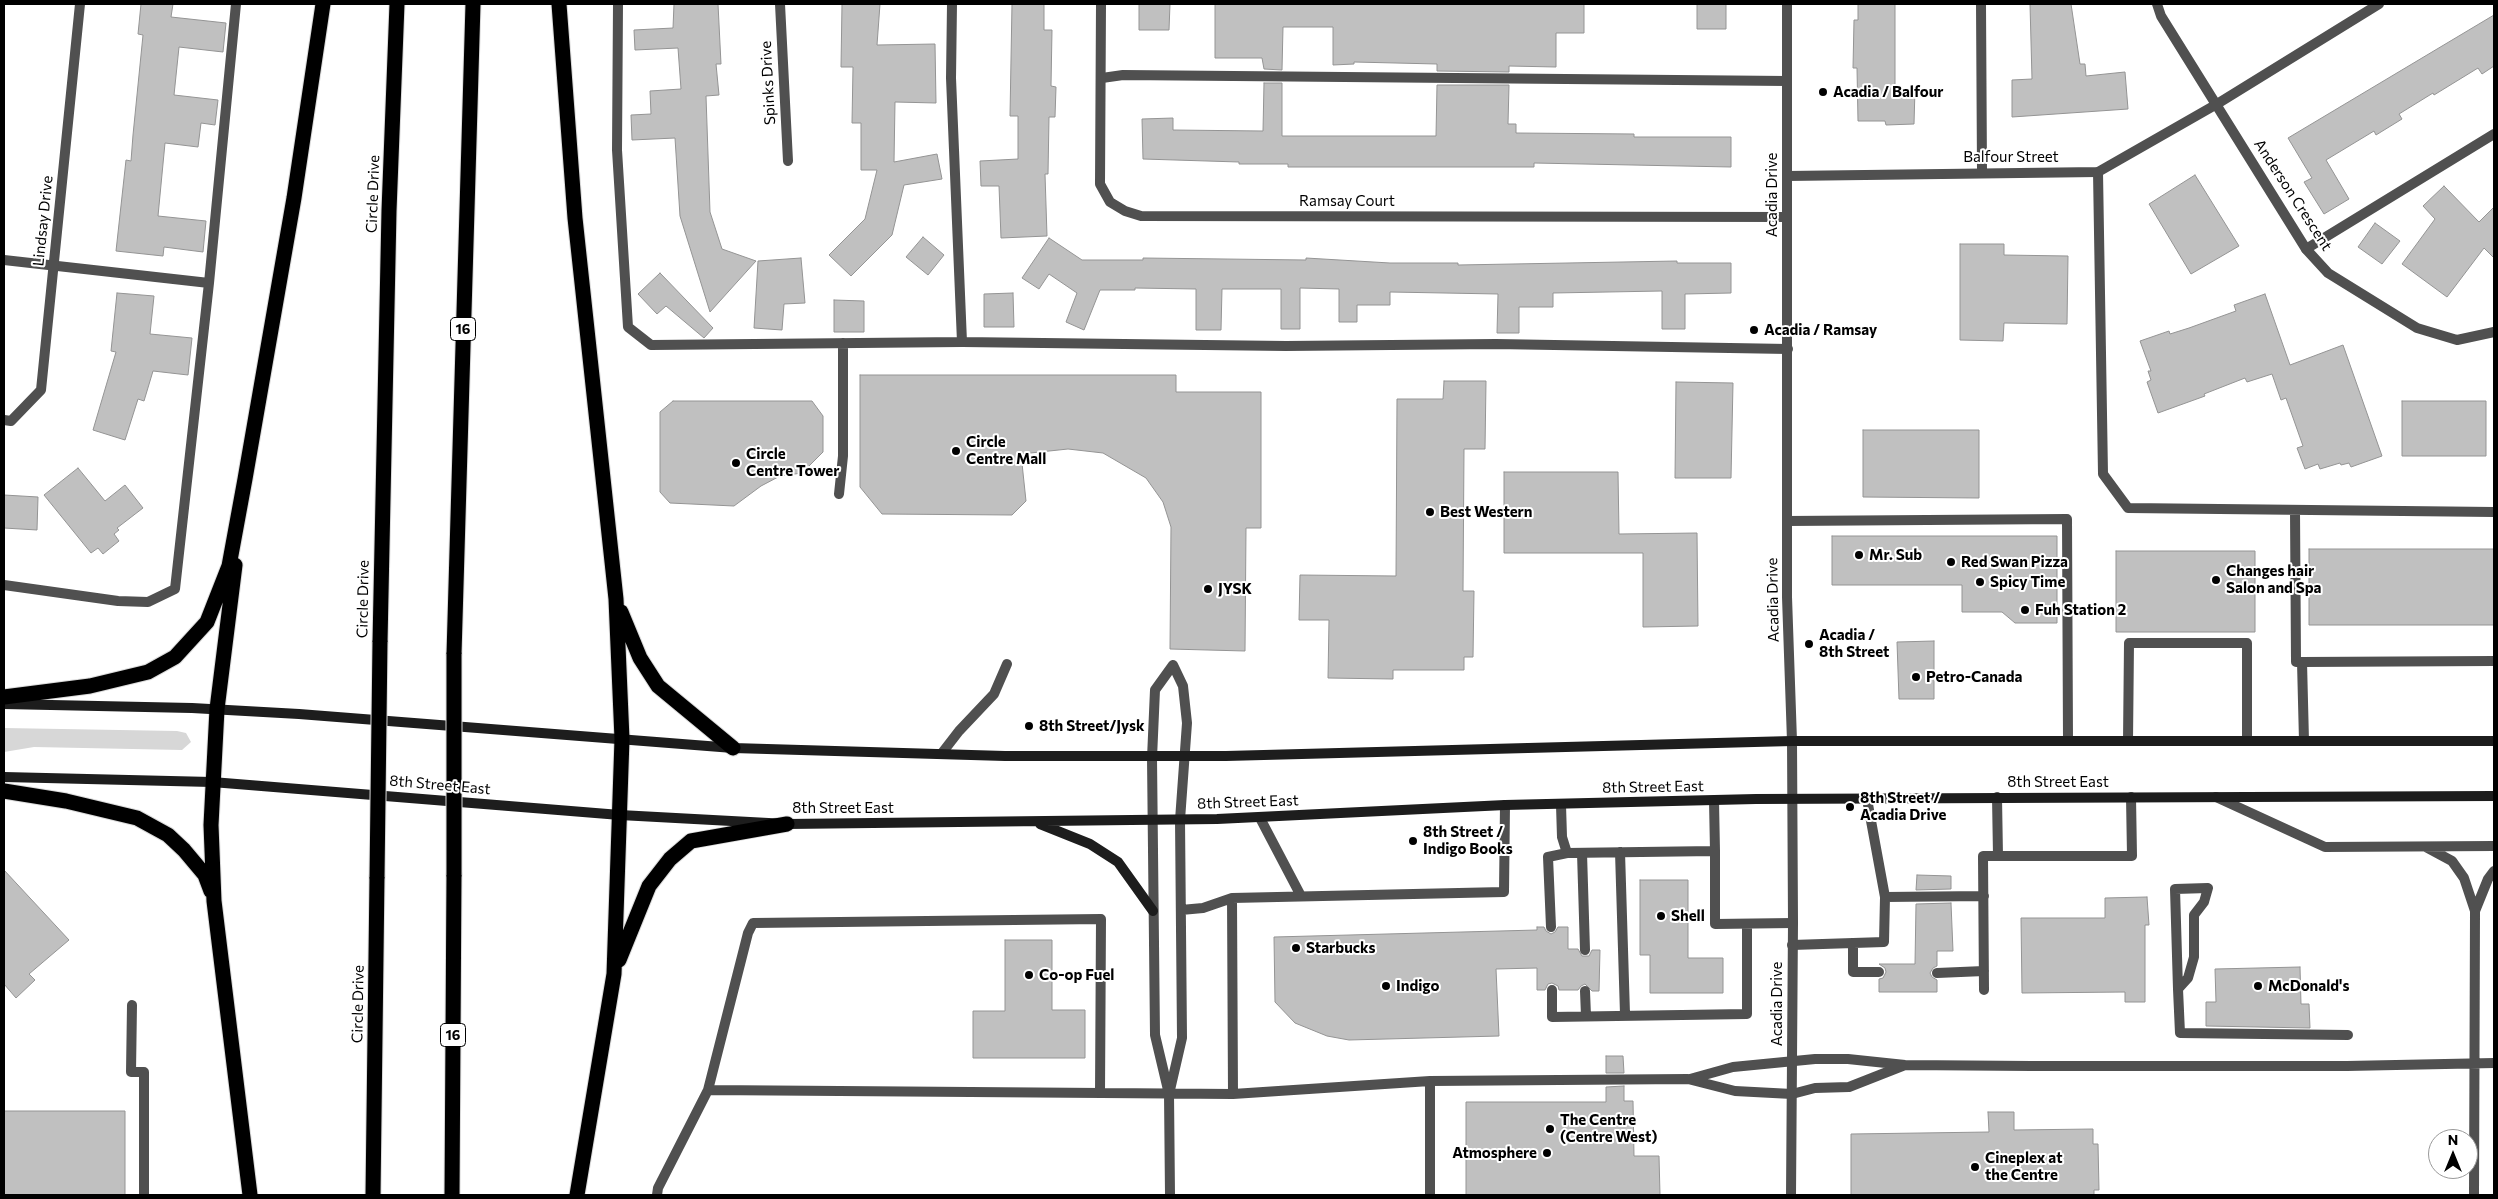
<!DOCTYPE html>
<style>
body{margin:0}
#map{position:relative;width:2498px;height:1199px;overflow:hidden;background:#fff;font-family:Commissioner,sans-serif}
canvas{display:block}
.frame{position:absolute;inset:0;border:5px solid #000;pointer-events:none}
.north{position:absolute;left:2428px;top:1129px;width:50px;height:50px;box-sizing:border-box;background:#fff;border:1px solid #999;border-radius:50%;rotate:0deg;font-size:14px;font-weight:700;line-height:20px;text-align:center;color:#000}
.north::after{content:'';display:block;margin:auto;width:18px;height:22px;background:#000;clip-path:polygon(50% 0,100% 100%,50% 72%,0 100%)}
</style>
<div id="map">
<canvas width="2498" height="1199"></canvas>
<div class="frame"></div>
<div class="north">N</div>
</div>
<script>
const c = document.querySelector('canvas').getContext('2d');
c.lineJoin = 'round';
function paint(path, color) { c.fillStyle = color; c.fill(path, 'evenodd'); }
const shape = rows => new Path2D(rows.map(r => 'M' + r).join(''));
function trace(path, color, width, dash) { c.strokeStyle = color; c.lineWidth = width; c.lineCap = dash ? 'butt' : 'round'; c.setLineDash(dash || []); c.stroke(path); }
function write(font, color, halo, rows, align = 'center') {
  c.font = font + ' Commissioner,sans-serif'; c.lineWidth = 4; c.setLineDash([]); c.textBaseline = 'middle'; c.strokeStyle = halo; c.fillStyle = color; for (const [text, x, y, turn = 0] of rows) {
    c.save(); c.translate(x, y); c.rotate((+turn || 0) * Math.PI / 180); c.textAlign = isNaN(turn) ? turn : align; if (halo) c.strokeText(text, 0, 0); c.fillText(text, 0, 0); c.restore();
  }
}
paint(shape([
 [4,728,177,731,186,733,191,742,182,750,34,747,4,752]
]), '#d7d7d7');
const building = shape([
 [141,4,173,4,171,17,226,23,223,52,179,47,174,95,218,100,215,125,201,123,198,147,165,143,158,216,206,221,203,252,164,247,163,256,116,251,126,160,131,161,133,135,143,35,138,34,141,4],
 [674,4,718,4,721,64,716,64,719,95,706,96,710,212,722,249,756,261,710,312,680,216,675,138,632,140,631,115,651,114,650,91,681,89,678,48,635,50,634,30,673,28,674,4],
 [842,4,880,4,877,45,935,44,936,103,895,102,894,162,937,154,942,179,904,185,892,235,851,276,829,255,865,219,877,170,861,170,861,123,852,123,853,67,841,67,842,4],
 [1012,4,1044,4,1044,30,1052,30,1051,86,1056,87,1055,117,1049,117,1048,174,1045,174,1047,236,1001,238,999,186,981,186,980,161,1018,159,1018,116,1010,116,1012,4],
 [1139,4,1170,4,1169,30,1139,30,1139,4],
 [1215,4,1584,4,1584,33,1556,33,1556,67,1509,66,1509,72,1437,71,1437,64,1354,62,1354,64,1333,65,1333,27,1283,27,1282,70,1264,69,1262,58,1215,58,1215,4],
 [1697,4,1726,4,1726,29,1697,29,1697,4],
 [1858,4,1895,4,1895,89,1915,89,1914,124,1886,125,1885,121,1858,121,1857,68,1853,68,1854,20,1858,20,1858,4],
 [2030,4,2071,4,2080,64,2085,64,2086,76,2125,72,2128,109,2012,117,2012,80,2032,79,2030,4],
 [2494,15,2494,66,2482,74,2478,68,2434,95,2433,93,2399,114,2402,119,2376,135,2374,131,2326,160,2349,199,2324,214,2304,182,2312,178,2288,138,2494,15],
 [1264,83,1282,83,1282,136,1436,136,1437,85,1509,85,1508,124,1516,124,1516,133,1634,134,1634,137,1731,137,1731,167,1534,163,1534,167,1288,167,1288,164,1239,164,1239,162,1143,159,1142,119,1173,118,1173,130,1263,131,1264,83],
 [2195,175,2239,246,2191,274,2149,204,2195,175],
 [2444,186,2479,222,2494,207,2494,258,2484,248,2447,297,2402,264,2435,219,2423,206,2444,186],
 [2375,223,2400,241,2382,264,2358,247,2375,223],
 [923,237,944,255,928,275,906,257,923,237],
 [1049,238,1082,260,1143,260,1143,258,1306,260,1306,258,1390,263,1458,263,1458,265,1677,261,1677,263,1731,263,1731,293,1685,294,1685,329,1662,329,1662,291,1553,293,1553,307,1519,307,1519,333,1497,333,1498,294,1390,292,1390,305,1357,305,1357,322,1339,322,1339,289,1300,288,1300,329,1281,329,1281,289,1222,289,1221,330,1196,330,1196,289,1135,288,1135,290,1100,290,1084,330,1066,322,1077,293,1049,274,1039,289,1022,278,1049,238],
 [1960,244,2004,244,2004,255,2068,256,2067,324,2004,323,2003,341,1960,340,1960,244],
 [801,258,805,303,784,304,782,330,754,328,758,261,801,258],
 [660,273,713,328,704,338,666,306,657,314,638,294,660,273],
 [117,293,154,296,150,334,192,338,188,375,153,371,144,401,138,399,125,440,93,430,116,352,111,351,117,293],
 [1013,293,1014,327,984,327,984,294,1013,293],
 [2265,294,2290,365,2343,345,2382,456,2351,467,2349,463,2341,465,2340,463,2320,469,2318,464,2305,469,2297,448,2303,446,2286,398,2281,400,2272,374,2247,382,2245,378,2204,394,2205,396,2158,413,2147,382,2151,380,2148,371,2151,371,2140,341,2169,331,2170,334,2189,328,2236,311,2234,305,2265,294],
 [834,300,864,301,864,332,834,332,834,300],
 [860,375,1176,375,1176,392,1261,392,1261,528,1246,528,1245,651,1170,649,1171,527,1163,502,1146,478,1103,453,1068,449,1021,454,1026,501,1012,515,882,514,860,487,860,375],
 [1444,381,1486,381,1485,449,1464,449,1463,591,1474,591,1473,657,1464,657,1464,670,1393,670,1393,679,1328,678,1329,620,1299,620,1300,575,1396,576,1397,399,1443,399,1444,381],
 [1676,382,1733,383,1731,478,1675,478,1676,382],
 [673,401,812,401,823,416,823,452,802,473,780,476,761,486,734,506,670,503,660,492,660,412,673,401],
 [2402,401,2486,401,2486,456,2402,456,2402,401],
 [1863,430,1979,430,1979,498,1863,497,1863,430],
 [78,468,105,501,125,485,143,508,117,528,119,530,114,534,119,541,103,554,98,548,91,553,44,495,78,468],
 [1504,472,1618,472,1619,534,1697,533,1698,626,1643,627,1643,553,1504,553,1504,472],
 [4,495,38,497,37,530,4,528,4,495],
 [1832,536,2057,536,2057,623,2015,623,2002,612,1962,612,1962,585,1832,585,1832,536],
 [2309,549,2494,549,2494,625,2309,625,2309,549],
 [2116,551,2255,551,2255,632,2116,632,2116,551],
 [1934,641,1934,699,1899,699,1897,642,1934,641],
 [4,870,69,940,29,974,35,980,16,998,4,984,4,870],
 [1917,875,1951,876,1951,889,1916,890,1917,875],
 [1640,880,1688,880,1688,958,1723,958,1723,993,1650,993,1650,955,1640,955,1640,880],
 [2147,897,2149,925,2145,925,2145,1002,2125,1002,2125,992,2022,993,2021,918,2105,918,2105,898,2147,897],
 [1951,903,1953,951,1937,951,1937,966,1933,968,1930,973,1932,977,1937,980,1937,992,1879,992,1879,979,1883,978,1886,972,1885,968,1879,964,1915,964,1916,904,1951,903],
 [1537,927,1544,927,1546,931,1551,934,1555,932,1558,927,1568,927,1568,949,1578,949,1582,956,1589,956,1592,950,1600,950,1599,991,1592,991,1585,984,1581,986,1578,990,1559,990,1558,986,1552,983,1548,984,1545,990,1537,990,1537,968,1496,969,1499,1036,1349,1040,1327,1036,1295,1023,1275,1002,1274,937,1537,930,1537,927],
 [1005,940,1052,940,1052,1010,1085,1010,1085,1058,973,1058,973,1011,1005,1011,1005,940],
 [2300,967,2301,1004,2309,1004,2310,1028,2206,1026,2206,1002,2216,1002,2215,969,2300,967],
 [1606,1056,1623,1056,1624,1073,1606,1073,1606,1056],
 [1624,1086,1624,1101,1633,1101,1634,1156,1659,1156,1660,1195,1466,1195,1466,1102,1606,1102,1606,1087,1624,1086],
 [4,1111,125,1111,125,1195,4,1195,4,1111],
 [1988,1112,2014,1112,2014,1130,2093,1129,2093,1144,2098,1144,2099,1190,2094,1190,2094,1195,1851,1195,1851,1134,1989,1132,1988,1112]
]);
paint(building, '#c0c0c0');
trace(building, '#949494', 1);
const motorway = shape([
 [559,4,575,218,616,599,622,739,614,974,577,1195],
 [235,565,217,709,211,825,214,901,250,1195],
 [621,612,640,658,658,686,733,748],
 [380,642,389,211,397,4],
 [454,654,473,4],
 [4,697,90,686,148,672,175,657,207,622,229,566,245,479,294,198,323,4],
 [4,791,66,801,137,818,168,835,184,850,205,875,211,891],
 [619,960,649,886,670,859,691,841,787,824],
 [373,1195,377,877],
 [452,1195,454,875]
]);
trace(motorway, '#dbdbdb', 17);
trace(shape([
 [618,4,617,150,628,327,651,345,962,342,1286,346,1496,344,1788,349],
 [952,4,951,78,962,342],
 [1981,4,1982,172],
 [1102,78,1123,75,1787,81],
 [2098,172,2103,474,2128,508,2494,512],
 [2306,249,2494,134],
 [4,260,209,283],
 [839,494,843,456,843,343],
 [2295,511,2296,662,2302,662],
 [1787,521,2067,519,2068,741],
 [4,585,118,601,148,602,175,589,209,283,236,4],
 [2128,741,2129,643,2247,643,2247,741],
 [2304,741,2302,662,2494,661],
 [942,753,959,731,994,694,1007,664],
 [1997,797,1998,856],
 [2216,797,2325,847,2494,846],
 [1714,801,1715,851],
 [1561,805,1562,837,1567,853,1715,851,1715,924,1793,923],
 [1260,818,1301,896],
 [2426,847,2452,861,2464,878,2475,911,2474,1195],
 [1620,852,1625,1014],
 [1582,853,1585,950],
 [1885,897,1984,896],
 [1232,898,1233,1094],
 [1181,910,1203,908,1232,898,1504,892,1505,805],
 [2475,911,2488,879,2494,871],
 [1551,927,1548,857,1567,853],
 [1853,943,1853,972,1879,972],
 [1792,945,1884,942,1885,897,1867,799],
 [1937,973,1984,971],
 [2178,989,2188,978,2194,957,2194,915,2204,902,2208,888,2175,889,2178,989,2180,1033,2348,1035],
 [1552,990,1552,1017,1747,1014,1747,924],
 [1984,990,1983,856,2132,856,2131,797],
 [1585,991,1586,1016],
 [132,1005,131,1072,144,1072,144,1195],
 [1690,1079,1733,1067,1815,1059,1848,1059,1905,1065,2031,1066,2347,1066,2494,1063],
 [708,1090,1233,1094,1430,1081,1688,1079,1735,1091,1792,1094,1815,1088,1849,1087,1905,1065],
 [1170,1090,1182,1038,1180,820,1187,723,1183,686,1173,665],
 [657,1195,658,1188,708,1090,748,933,753,923,1101,919,1100,1093],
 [1170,1195,1169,1094,1155,1035,1152,758,1155,690,1173,665],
 [1430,1195,1430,1081]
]), '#505050', 10);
trace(shape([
 [780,4,788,161],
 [1101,4,1100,184,1110,202,1125,211,1141,216,1787,217],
 [2157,4,2161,16,2306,249,2328,273,2417,328,2457,340,2494,332],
 [1787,176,2098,172,2217,104,2379,4],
 [4,420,11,421,41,390,80,4]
]), '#505050', 10);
trace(shape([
 [1787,4,1787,597,1792,741,1793,923,1791,1195]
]), '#505050', 10);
trace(shape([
 [4,704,192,708,299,714,733,748,1005,756,1226,756,1792,741,2494,741],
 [4,777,212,782,620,815,787,824,1217,819,1505,805,1756,799,2494,796],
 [1040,824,1090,844,1118,862,1153,911]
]), '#1d1d1d', 10);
trace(motorway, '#000', 15);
const motorwayBridge = shape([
 [454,654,454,875],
 [377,877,380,642]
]);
trace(motorwayBridge, '#dbdbdb', 17, []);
trace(motorwayBridge, '#000', 15);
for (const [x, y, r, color] of [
 [1823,92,5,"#000"],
 [1754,330,5,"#000"],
 [956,451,5,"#000"],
 [736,463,5,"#000"],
 [1430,512,5,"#000"],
 [1859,555,5,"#000"],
 [1951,562,5,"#000"],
 [2216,580,5,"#000"],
 [1980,582,5,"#000"],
 [1208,589,5,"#000"],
 [2025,610,5,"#000"],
 [1809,644,5,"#000"],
 [1916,677,5,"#000"],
 [1029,726,5,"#000"],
 [1850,807,5,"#000"],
 [1413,841,5,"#000"],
 [1661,916,5,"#000"],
 [1296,948,5,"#000"],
 [1029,975,5,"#000"],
 [1386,986,5,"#000"],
 [2258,986,5,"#000"],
 [1550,1129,5,"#000"],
 [1547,1153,5,"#000"],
 [1975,1167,5,"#000"]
]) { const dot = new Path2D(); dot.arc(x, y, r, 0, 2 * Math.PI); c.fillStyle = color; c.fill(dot); trace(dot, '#fff', 2); }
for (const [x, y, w] of [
 [463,329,25],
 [453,1035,25]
]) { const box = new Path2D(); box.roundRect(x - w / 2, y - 11.5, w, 23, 4); c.fillStyle = '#fff'; c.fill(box); trace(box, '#000', 1); }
write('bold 14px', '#000', null, [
 ["16",463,329],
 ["16",453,1035]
]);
write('15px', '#000', '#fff', [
 ["Spinks Drive",768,83,-93],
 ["Balfour Street",2011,157],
 ["Circle Drive",373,194,-88],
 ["Acadia Drive",1772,195,-90],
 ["Anderson Crescent",2293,195,57],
 ["Ramsay Court",1347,201],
 ["Lindsay Drive",43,221,-84],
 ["Circle Drive",363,599,-89],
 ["Acadia Drive",1773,600,-91],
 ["8th Street East",2058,782],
 ["8th Street East",440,785,5],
 ["8th Street East",1653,787,-1],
 ["8th Street East",1248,802,-2],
 ["8th Street East",843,808],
 ["Circle Drive",358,1004,-89],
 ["Acadia Drive",1777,1004,-90]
]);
write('bold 15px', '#000', '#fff', [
 ["Acadia / Balfour",1833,92],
 ["Acadia / Ramsay",1764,330],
 ["Circle",966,442],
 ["Centre Mall",966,459],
 ["Circle",746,454],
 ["Centre Tower",746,471],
 ["Best Western",1440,512],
 ["Mr. Sub",1869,555],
 ["Red Swan Pizza",1961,562],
 ["Changes hair",2226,571],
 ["Salon and Spa",2226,588],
 ["Spicy Time",1990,582],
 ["JYSK",1218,589],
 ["Fuh Station 2",2035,610],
 ["Acadia /",1819,635],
 ["8th Street",1819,652],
 ["Petro-Canada",1926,677],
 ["8th Street/Jysk",1039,726],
 ["8th Street /",1860,798],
 ["Acadia Drive",1860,815],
 ["8th Street /",1423,832],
 ["Indigo Books",1423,849],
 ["Shell",1671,916],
 ["Starbucks",1306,948],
 ["Co-op Fuel",1039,975],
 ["Indigo",1396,986],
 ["McDonald's",2268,986],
 ["The Centre",1560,1120],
 ["(Centre West)",1560,1137],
 ["Atmosphere",1537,1153,"right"],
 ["Cineplex at",1985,1158],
 ["the Centre",1985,1175]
], 'left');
</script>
